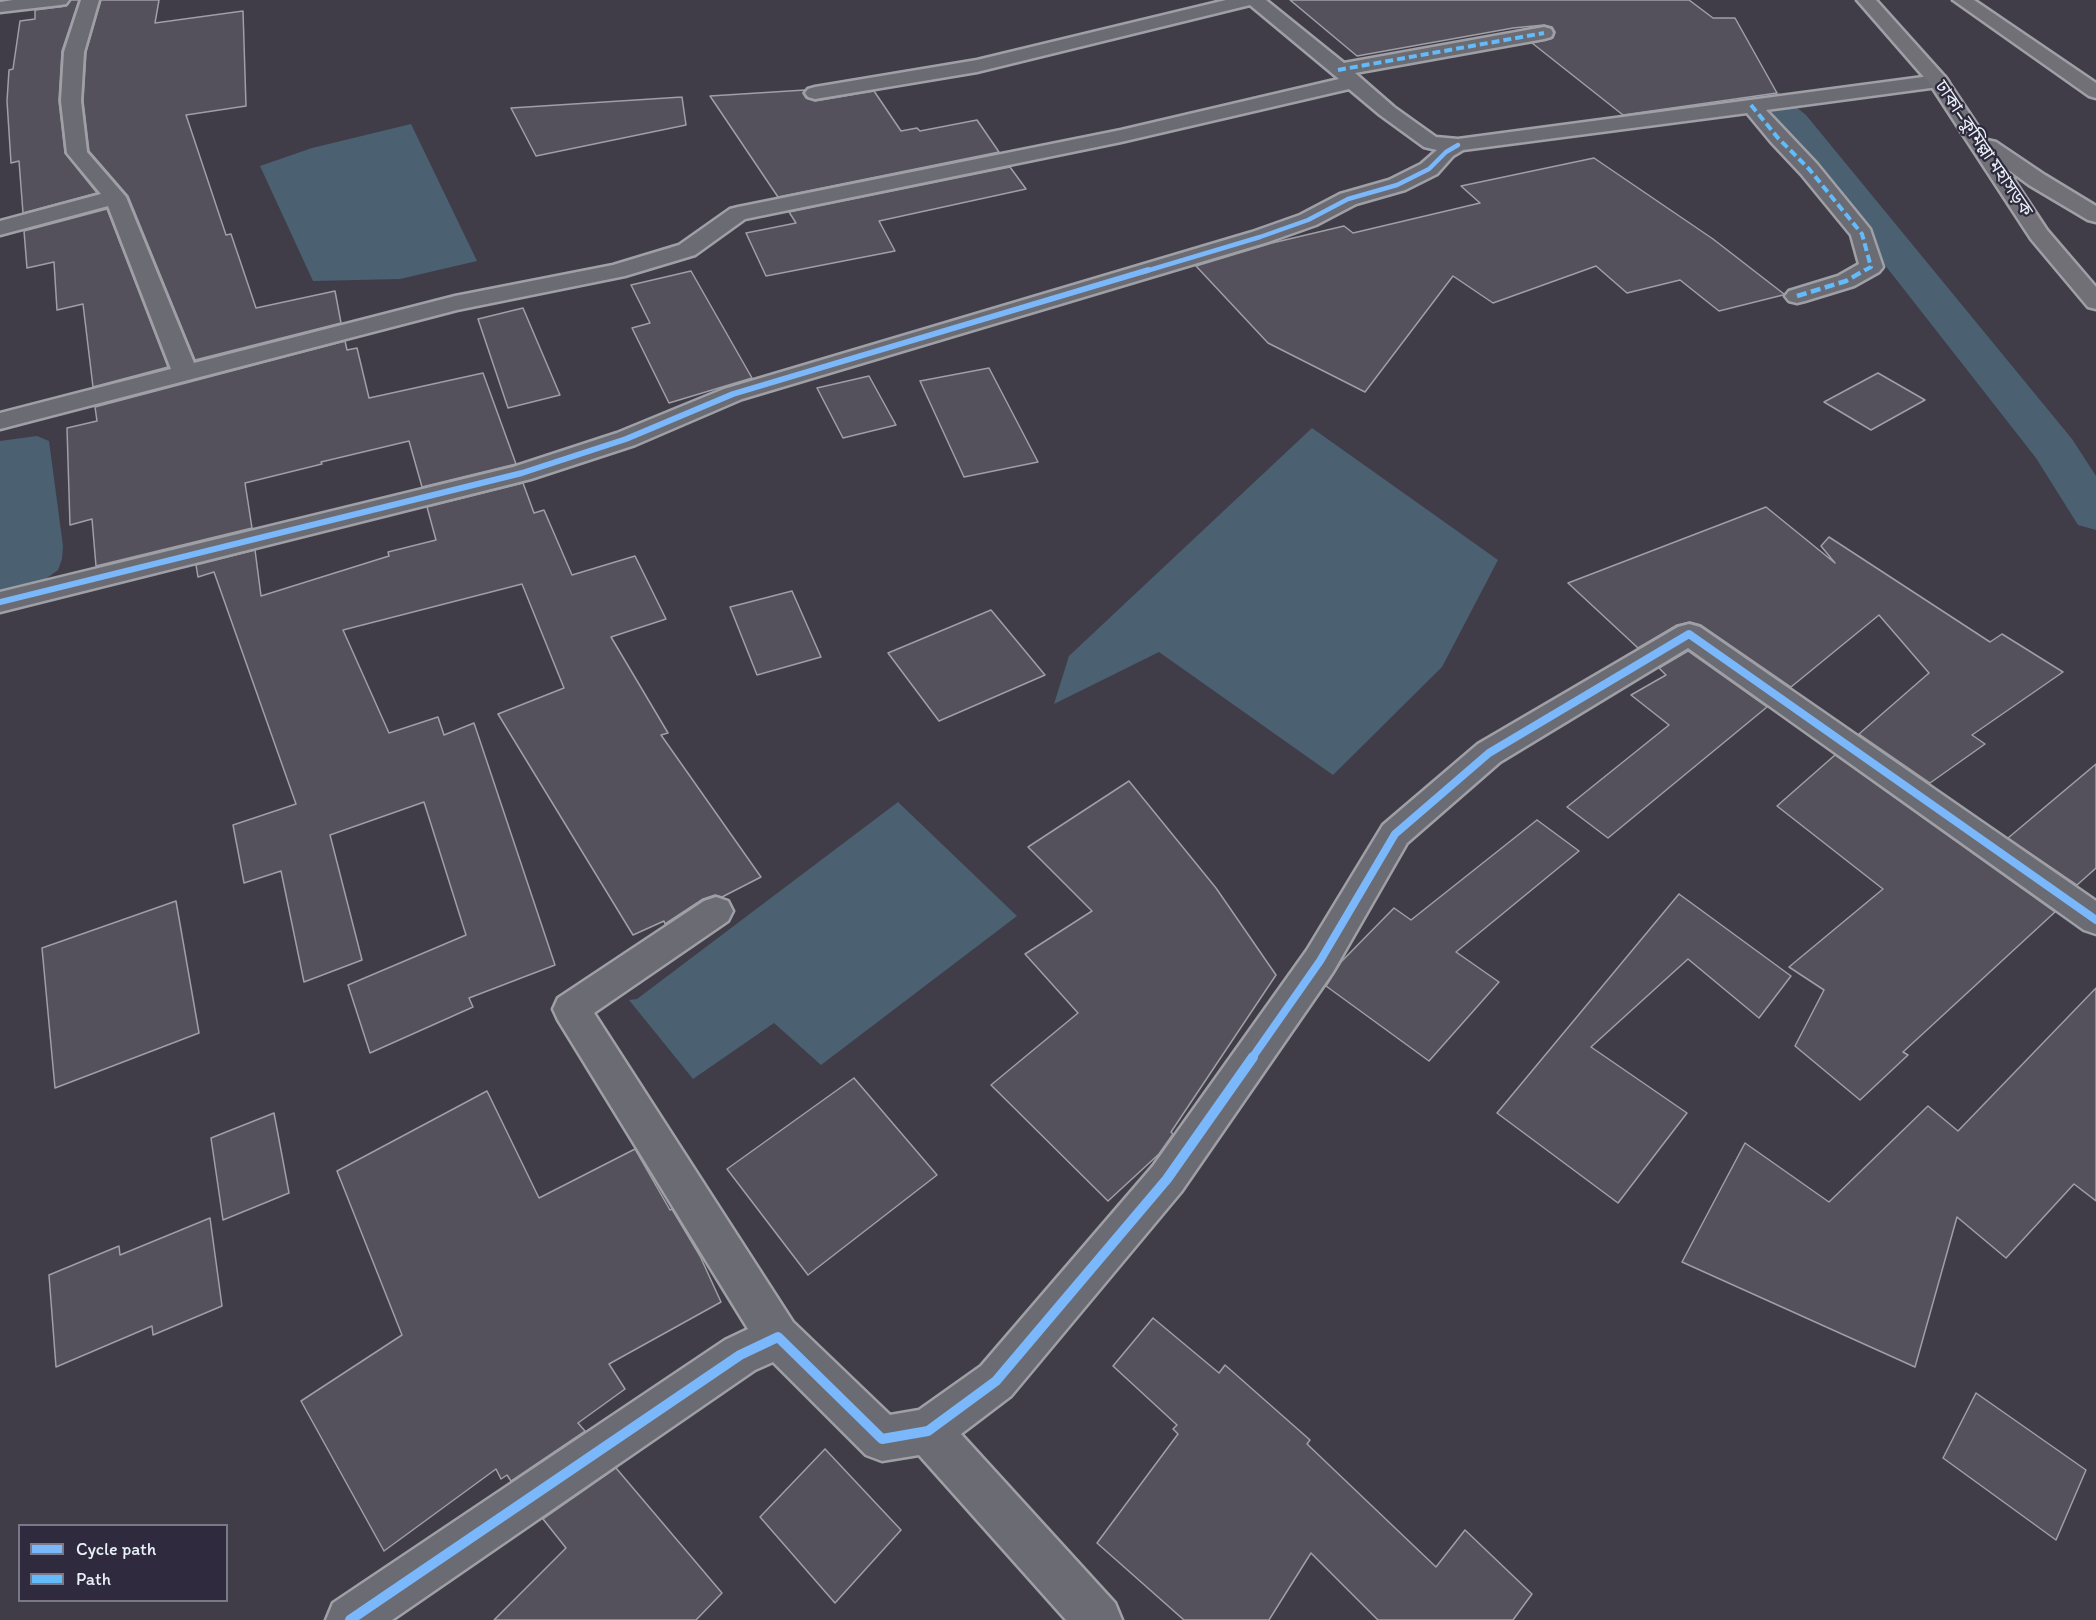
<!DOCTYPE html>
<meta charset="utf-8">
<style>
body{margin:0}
#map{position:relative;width:2096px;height:1620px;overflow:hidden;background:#403d49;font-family:Itim,sans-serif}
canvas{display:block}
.legend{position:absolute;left:18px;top:1524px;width:210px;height:78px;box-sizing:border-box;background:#2f2a3d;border:2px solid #797a88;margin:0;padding:8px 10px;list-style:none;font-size:18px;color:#e8f1f8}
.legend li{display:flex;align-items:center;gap:12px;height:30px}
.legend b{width:30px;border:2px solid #797a88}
</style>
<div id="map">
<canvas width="2096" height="1620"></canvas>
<ul class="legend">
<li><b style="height:8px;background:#7ab7fb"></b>Cycle path</li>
<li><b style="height:8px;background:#63bbfa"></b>Path</li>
</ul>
</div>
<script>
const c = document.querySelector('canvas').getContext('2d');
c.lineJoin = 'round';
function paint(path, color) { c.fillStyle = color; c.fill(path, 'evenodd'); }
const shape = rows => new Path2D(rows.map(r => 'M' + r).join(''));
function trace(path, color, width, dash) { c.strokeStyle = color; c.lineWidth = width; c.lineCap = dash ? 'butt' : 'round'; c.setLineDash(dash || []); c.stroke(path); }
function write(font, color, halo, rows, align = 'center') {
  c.font = font + ' Itim,"Noto Sans Bengali",sans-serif'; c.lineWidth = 4.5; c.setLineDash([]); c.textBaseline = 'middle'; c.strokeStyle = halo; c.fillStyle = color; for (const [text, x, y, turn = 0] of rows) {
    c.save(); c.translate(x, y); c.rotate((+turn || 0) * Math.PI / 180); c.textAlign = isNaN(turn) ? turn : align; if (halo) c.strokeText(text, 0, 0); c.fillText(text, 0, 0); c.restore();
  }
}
paint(shape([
 [411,124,477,261,400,279,313,281,260,166,312,148],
 [1312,428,1498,560,1442,667,1333,775,1159,652,1054,704,1069,656],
 [37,436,49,441,63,546,62,559,58,570,40,583,0,595,0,441],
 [898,802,1017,916,821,1065,774,1023,693,1079,629,1000,637,999]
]), '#4b6071');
paint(shape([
 [1628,0,1664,0,1806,115,2072,439,2096,476,2096,530,2078,525,2036,458,1780,131,1632,7,1628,0]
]), '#4b6071');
const building = shape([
 [71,0,79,0,62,51,59,101,65,153,97,193,23,213,19,161,11,163,7,101,9,70,13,69,20,21,35,19,35,10,66,6,71,0],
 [101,0,159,0,155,23,243,11,246,106,186,115,226,235,231,234,256,308,335,291,341,323,195,360,128,196,89,151,83,101,86,52,101,0],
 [1290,0,1689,0,1713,18,1735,18,1777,93,1623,115,1532,43,1553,38,1555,32,1552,27,1544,25,1513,28,1357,56,1290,0],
 [805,90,803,93,806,98,815,101,874,91,901,131,917,128,920,131,977,120,999,152,778,197,710,96,805,90],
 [682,97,686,125,536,156,511,108,682,97],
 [1594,158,1713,239,1784,294,1783,295,1719,311,1680,280,1627,293,1596,266,1493,303,1453,276,1365,392,1268,343,1196,266,1272,243,1344,226,1353,233,1480,203,1461,186,1594,158],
 [1010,167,1026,189,879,221,895,251,766,276,746,233,796,223,789,212,1010,167],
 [107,209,168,367,93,387,83,304,57,310,54,262,27,268,24,231,107,209],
 [691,271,752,378,669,403,632,328,650,323,631,285,691,271],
 [523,308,560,395,508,408,478,319,523,308],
 [345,341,347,350,357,348,369,398,483,373,516,464,422,487,409,441,321,462,322,464,245,483,252,528,96,566,92,519,70,525,67,428,97,421,95,407,345,341],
 [989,368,1038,462,964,477,920,381,989,368],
 [1878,373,1925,400,1871,430,1824,402,1878,373],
 [869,376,896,425,843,438,817,388,869,376],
 [523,483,534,513,544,510,572,575,635,556,666,619,611,637,668,733,661,735,761,877,722,897,715,895,703,899,665,924,664,921,633,935,498,714,564,688,522,584,343,630,389,733,438,717,444,735,474,723,555,965,469,998,473,1007,370,1053,348,985,466,935,424,802,330,835,362,960,304,982,281,871,244,883,233,825,296,804,214,572,198,577,196,565,255,550,261,596,389,556,388,552,436,540,427,507,523,483],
 [1766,507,1835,563,1821,546,1829,537,1990,642,2002,634,2063,672,1972,735,1985,744,1930,783,1859,734,1929,673,1879,615,1791,687,1701,625,1690,622,1677,625,1638,648,1568,583,1766,507],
 [792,591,821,657,757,675,730,607,792,591],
 [991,610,1045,675,939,721,888,653,991,610],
 [1688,651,1767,707,1608,838,1567,807,1669,725,1631,695,1666,675,1659,668,1688,651],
 [1835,755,2055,912,1903,1052,1908,1055,1860,1100,1795,1046,1824,990,1789,967,1883,889,1777,806,1835,755],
 [2096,764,2096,868,2077,885,2008,838,2096,764],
 [1129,781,1216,888,1276,975,1171,1132,1173,1134,1159,1154,1108,1201,991,1085,1078,1013,1025,954,1092,911,1028,847,1129,781],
 [1537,820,1579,851,1456,952,1499,982,1429,1061,1326,986,1341,962,1394,908,1411,920,1537,820],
 [1679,894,1791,976,1759,1018,1688,959,1591,1047,1687,1113,1618,1203,1497,1113,1679,894],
 [176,901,199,1033,55,1088,42,948,176,901],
 [2096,988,2096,1201,2074,1184,2006,1258,1957,1217,1915,1367,1682,1262,1745,1143,1829,1202,1928,1106,1958,1131,2096,988],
 [854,1078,937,1175,808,1275,727,1169,854,1078],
 [487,1091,539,1198,635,1149,670,1210,672,1209,700,1256,721,1302,609,1364,625,1389,578,1423,585,1431,511,1481,507,1475,501,1479,496,1469,384,1551,301,1401,402,1335,337,1171,487,1091],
 [274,1113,289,1193,223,1220,211,1138,274,1113],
 [210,1218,222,1306,153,1335,152,1326,56,1367,49,1275,119,1246,120,1255,210,1218],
 [1153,1318,1219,1373,1225,1365,1310,1440,1307,1444,1436,1567,1465,1530,1532,1594,1513,1620,1378,1620,1311,1553,1269,1620,1184,1620,1097,1543,1178,1434,1173,1429,1177,1425,1113,1366,1153,1318],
 [1976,1393,2086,1470,2056,1540,1943,1458,1976,1393],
 [825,1449,901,1530,835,1603,760,1517,825,1449],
 [616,1468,722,1593,696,1620,494,1620,566,1548,543,1519,616,1468]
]);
paint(building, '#54515d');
trace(building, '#9f9fa6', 1.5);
const minor = shape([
 [13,0,69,0,66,4,60,5,0,12,0,2,13,0],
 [81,0,99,0,84,52,81,101,87,152,126,197,194,363,455,296,613,265,679,245,730,209,738,207,1121,130,1339,79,1250,5,977,72,815,99,808,97,805,93,808,89,815,87,977,60,1226,0,1266,0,1344,63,1544,27,1551,29,1553,33,1551,37,1544,39,1355,73,1394,107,1436,137,1458,139,1938,75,1945,77,1948,81,1945,85,1938,87,1766,110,1817,164,1870,229,1883,267,1879,272,1854,286,1805,301,1797,303,1789,301,1785,296,1789,291,1838,276,1859,264,1851,235,1801,174,1771,142,1747,113,1463,150,1453,156,1437,174,1405,190,1356,204,1316,225,1268,242,742,399,635,445,531,479,0,612,0,592,513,467,617,433,724,389,1252,232,1300,215,1340,194,1389,180,1421,164,1437,150,1424,147,1380,115,1349,89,1121,142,745,219,695,255,625,276,457,310,0,429,0,413,171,369,108,206,0,235,0,221,101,194,67,153,61,101,64,52,81,0],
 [1689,624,1700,627,2096,901,2096,934,2084,930,1688,648,1500,762,1407,843,1333,972,1181,1192,1011,1396,961,1434,1115,1603,1122,1620,1066,1620,919,1455,882,1461,866,1455,773,1362,755,1370,392,1620,326,1620,333,1603,725,1340,748,1329,558,1020,553,1009,558,998,704,901,716,897,728,901,733,911,728,921,594,1013,793,1322,890,1415,919,1410,981,1366,1153,1166,1307,950,1383,825,1478,744,1678,627,1689,624]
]);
const trunk = shape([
 [1857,0,1876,0,1945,77,1987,140,1996,142,2045,175,2096,206,2096,222,2088,220,2029,185,2006,168,2047,230,2096,287,2096,309,2088,307,2031,239,1930,84,1857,0],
 [1953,0,1974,0,2096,83,2096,98,2089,96,1953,0]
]);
trace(minor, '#9f9fa6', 5);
trace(trunk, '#9f9fa6', 5);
paint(minor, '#6a6b73');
paint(trunk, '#707076');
trace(shape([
 [1338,70,1544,33],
 [1751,105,1778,138,1809,169,1862,234,1871,267,1862,272]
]), '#63bbfa', 4, [8, 4]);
trace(shape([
 [1797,296,1846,281,1865,270]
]), '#63bbfa', 4.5, [10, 4.5]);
trace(shape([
 [1143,272,1260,237,1308,220,1348,199,1397,185,1429,169,1446,152,1458,145]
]), '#7ab7fb', 4.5);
trace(shape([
 [0,602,522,473,626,439,733,394,1148,270]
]), '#7ab7fb', 6);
trace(shape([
 [1252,1058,1320,961,1395,834,1489,753,1689,634,2096,920]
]), '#7ab7fb', 8);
trace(shape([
 [350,1620,740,1355,778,1337,882,1439,928,1431,996,1381,1167,1179,1253,1057]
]), '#7ab7fb', 10);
write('18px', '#e8f1f8', '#2f2a3d', [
 ["ঢাকা–কুমিল্লা মহাসড়ক",1983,149,56]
]);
</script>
